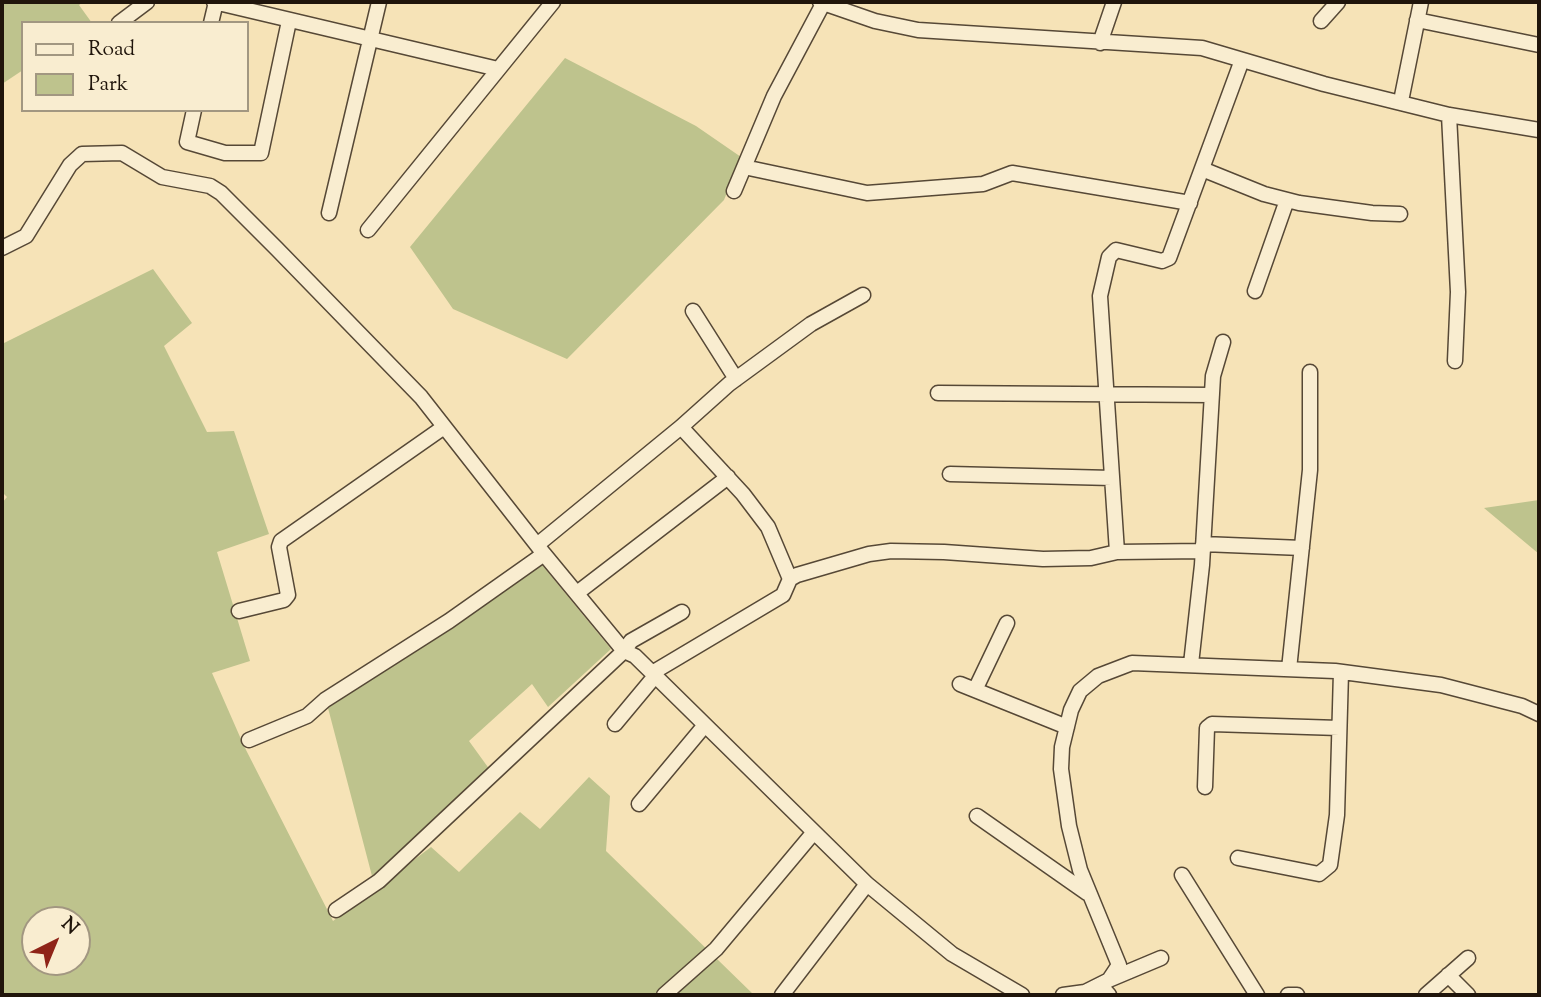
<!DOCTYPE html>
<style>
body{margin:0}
#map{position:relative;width:1541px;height:997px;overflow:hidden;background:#f6e3b7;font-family:"Sorts Mill Goudy",serif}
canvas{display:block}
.frame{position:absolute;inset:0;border:4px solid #20150b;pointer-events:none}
.legend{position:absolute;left:21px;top:21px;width:228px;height:91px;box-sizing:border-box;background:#f9edd0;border:2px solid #a29781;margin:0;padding:9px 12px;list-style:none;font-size:21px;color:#20150b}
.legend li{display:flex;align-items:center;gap:14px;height:35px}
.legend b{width:35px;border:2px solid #a29781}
.north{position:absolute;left:21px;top:906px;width:70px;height:70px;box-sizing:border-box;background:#f9edd0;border:2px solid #a29781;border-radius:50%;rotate:43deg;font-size:19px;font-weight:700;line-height:28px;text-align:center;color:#20150b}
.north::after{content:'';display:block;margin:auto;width:24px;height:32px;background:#8f2418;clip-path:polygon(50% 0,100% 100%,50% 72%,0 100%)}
</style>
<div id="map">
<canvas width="1541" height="997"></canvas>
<div class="frame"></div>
<ul class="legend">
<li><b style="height:9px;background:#f9edd0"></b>Road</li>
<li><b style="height:19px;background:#bec38d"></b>Park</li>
</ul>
<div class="north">N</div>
</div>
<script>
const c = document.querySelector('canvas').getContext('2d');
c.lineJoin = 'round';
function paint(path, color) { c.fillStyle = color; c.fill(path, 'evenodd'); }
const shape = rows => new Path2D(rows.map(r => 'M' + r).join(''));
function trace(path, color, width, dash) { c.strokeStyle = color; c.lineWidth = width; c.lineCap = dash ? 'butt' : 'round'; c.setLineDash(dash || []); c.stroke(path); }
paint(shape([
 [2,2,83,2,79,5,92,23,23,23,23,70,2,84],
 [565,58,696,126,741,157,724,200,567,359,453,309,410,247],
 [153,269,192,323,164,346,207,432,234,431,269,534,217,552,250,661,212,673,244,746,333,921,431,847,459,872,520,812,540,829,589,777,610,796,606,851,754,995,2,995,2,503,7,497,2,492,2,344],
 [35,920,77,920,77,962,35,962],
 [1539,500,1539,554,1484,508],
 [542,565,611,649,548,707,532,684,469,741,490,770,372,876,328,708]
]), '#bec38d');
const street = shape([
 [214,2,498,69],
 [820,2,875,21,918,30,1202,48,1324,84,1449,115,1539,130],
 [1417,20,1539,45],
 [1321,21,1338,2],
 [119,23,147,2],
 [211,23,216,2],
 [1100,43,1114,2],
 [1401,101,1421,2],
 [194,110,187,142,225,153,261,153,289,21],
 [1449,115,1458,292,1455,361],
 [744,167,867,193,983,184,1012,173,1190,203],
 [1202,169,1264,194,1299,203,1372,213,1400,214],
 [734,191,774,96,824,2],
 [329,213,379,2],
 [368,230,553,2],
 [2,248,26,236,70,165,82,154,122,153,162,177,210,186,221,193,277,249,421,397,544,554],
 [1255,291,1287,200],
 [693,311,736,379],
 [938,393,1212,395],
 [681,427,743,494,768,527,790,579],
 [950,474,1112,478],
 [1203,544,1302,548],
 [537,545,681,427,729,384,811,324,863,295],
 [1203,551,1117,552,1100,296,1109,257,1116,250,1162,261,1169,258,1242,60],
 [577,593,728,477],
 [239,611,284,600,288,595,279,547,281,541,444,427],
 [1191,664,1202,565,1213,376,1223,342],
 [1289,669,1310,470,1310,372],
 [652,673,783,595,790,579,797,575,869,554,891,551,944,552,1043,559,1091,558,1117,552],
 [960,684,1067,727],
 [975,690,1007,623],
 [615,724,655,676],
 [249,740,307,716,325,700,449,621,544,554,624,651,631,641,682,612],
 [1205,787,1207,728,1212,724,1339,728],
 [639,804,705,725],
 [977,816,1087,893],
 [1238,858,1319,874,1330,865,1337,815,1341,672],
 [1182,875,1257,995],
 [336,910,379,881,624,651,635,656,867,884,952,954,1022,995],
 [1448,975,1468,995],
 [1111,979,1161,958],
 [1100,985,1109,995],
 [664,995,716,949,814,832],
 [782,995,867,884],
 [1063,995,1085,992,1109,980,1119,965,1080,870,1069,826,1061,769,1062,747,1071,710,1080,691,1098,676,1132,663,1335,671,1441,685,1522,706,1539,714],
 [1288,995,1297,995],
 [1426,995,1468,958]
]);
trace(street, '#564836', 17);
trace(street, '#f9edd0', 14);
</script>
